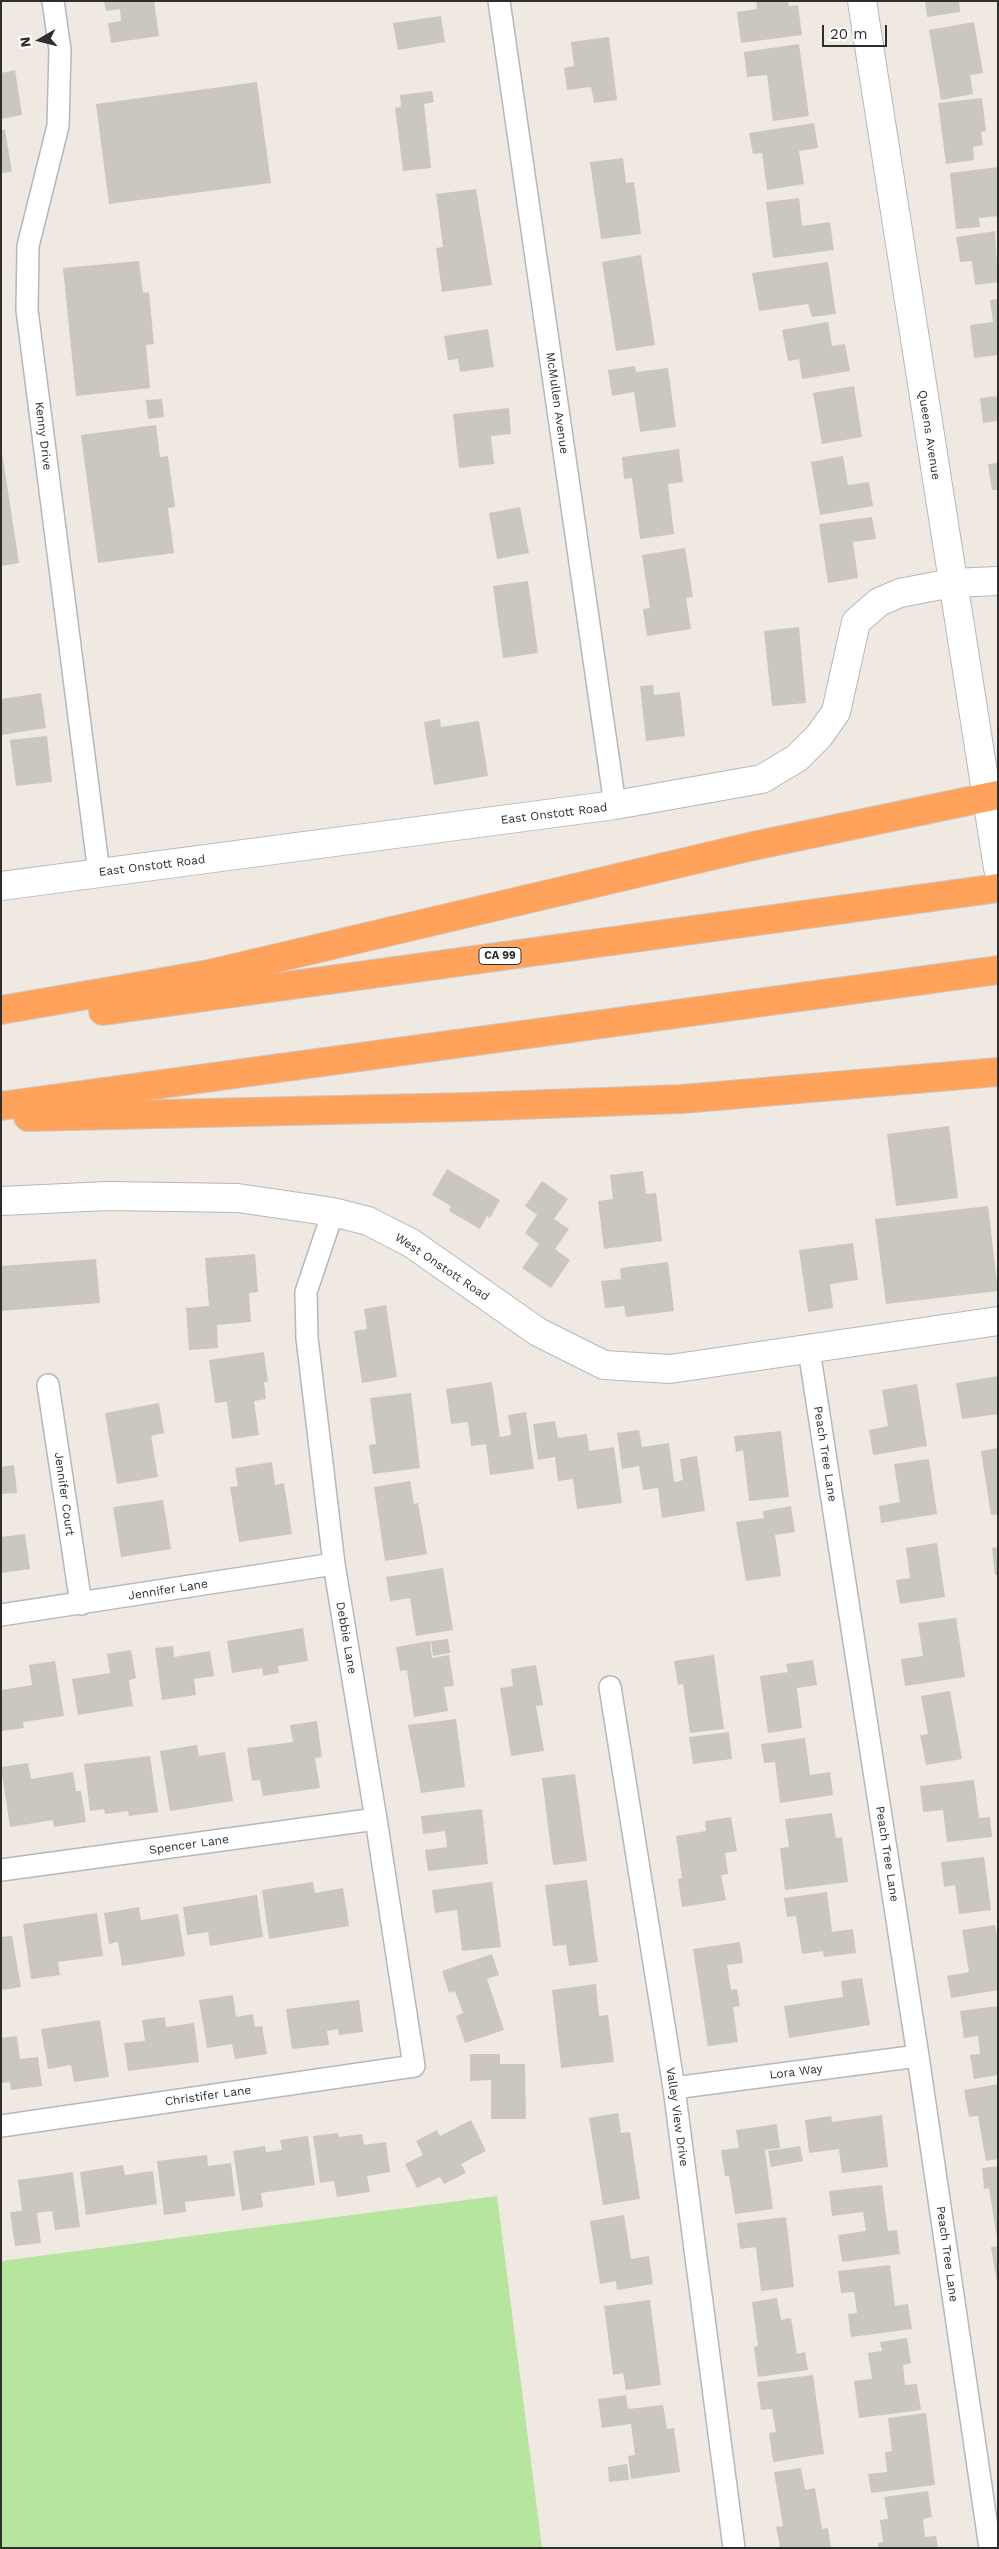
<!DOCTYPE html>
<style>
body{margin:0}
#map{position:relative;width:999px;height:2549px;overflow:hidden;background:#efe9e1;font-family:"Work Sans",sans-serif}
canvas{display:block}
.frame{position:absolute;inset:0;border:2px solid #2e2e2e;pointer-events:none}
.north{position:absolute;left:15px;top:15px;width:50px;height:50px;-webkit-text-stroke:4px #fff;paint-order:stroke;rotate:262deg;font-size:14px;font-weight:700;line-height:20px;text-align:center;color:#2e2e2e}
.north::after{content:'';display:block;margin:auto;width:18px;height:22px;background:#2e2e2e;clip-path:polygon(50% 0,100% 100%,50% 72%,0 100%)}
.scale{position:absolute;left:822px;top:25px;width:65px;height:22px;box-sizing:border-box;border:2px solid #2e2e2e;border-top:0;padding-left:6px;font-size:15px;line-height:18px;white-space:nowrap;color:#2e2e2e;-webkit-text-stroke:4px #fff;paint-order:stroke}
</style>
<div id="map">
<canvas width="999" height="2549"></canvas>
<div class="frame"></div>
<div class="north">N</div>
<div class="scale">20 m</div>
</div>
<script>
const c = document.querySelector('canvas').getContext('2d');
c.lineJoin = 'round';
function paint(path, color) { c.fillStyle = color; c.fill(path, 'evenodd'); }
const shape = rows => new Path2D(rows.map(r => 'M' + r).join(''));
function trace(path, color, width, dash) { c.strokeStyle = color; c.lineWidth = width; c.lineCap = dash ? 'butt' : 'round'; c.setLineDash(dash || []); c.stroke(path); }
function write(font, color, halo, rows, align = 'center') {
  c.font = font + ' "Work Sans",sans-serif'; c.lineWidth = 4; c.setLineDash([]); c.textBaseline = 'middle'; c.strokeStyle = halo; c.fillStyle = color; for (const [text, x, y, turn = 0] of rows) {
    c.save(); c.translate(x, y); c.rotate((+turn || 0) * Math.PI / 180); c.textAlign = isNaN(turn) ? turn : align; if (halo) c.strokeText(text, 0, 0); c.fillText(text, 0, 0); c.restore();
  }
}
paint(shape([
 [497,2196,542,2548,1,2548,1,2261]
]), '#b6e59e');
paint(shape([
 [104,1,154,1,159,36,111,43,108,23,121,21,120,9,106,11],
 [756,1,788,1,789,6,798,5,802,35,741,43,737,12,757,9],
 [925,1,959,1,960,12,927,17],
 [441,16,445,42,398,50,393,23],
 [974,22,983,73,970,75,973,94,941,100,929,30],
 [609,37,617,100,594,103,591,87,567,90,564,68,574,66,571,42],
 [799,44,809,116,773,121,767,75,747,77,744,52],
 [15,70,22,115,1,119,1,73],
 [257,82,271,183,109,204,96,104],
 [432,91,434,102,424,104,431,168,403,171,395,108,401,107,400,95],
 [982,98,986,131,981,132,983,145,973,147,974,160,946,164,938,103],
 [814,123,818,148,799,151,804,184,767,190,762,153,753,154,749,133],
 [1,130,5,130,12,172,1,173],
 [623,158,626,183,634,182,641,234,601,239,590,162],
 [998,167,998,216,979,218,980,227,956,229,950,173],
 [476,189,492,285,442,292,436,248,443,247,436,194],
 [799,198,802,226,830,222,834,250,773,258,766,202],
 [995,231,998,282,975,285,972,261,960,262,956,237],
 [641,255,655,345,616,351,602,262],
 [139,261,143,293,149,292,154,344,146,345,150,388,76,396,63,268],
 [828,262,836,314,812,317,808,304,759,311,752,273],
 [998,299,998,355,974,358,970,325,993,322,990,300],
 [828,322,832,346,845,344,850,371,802,379,799,359,788,361,782,330],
 [488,329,494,367,460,372,458,359,448,360,444,336],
 [635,366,636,372,668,368,676,427,640,432,634,392,612,396,608,370],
 [854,386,862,437,822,444,813,393],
 [998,396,998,421,983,423,980,398],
 [162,399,164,417,148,419,146,400],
 [509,408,511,434,491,436,494,464,459,468,453,414],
 [156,425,160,457,168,456,175,507,168,508,174,553,98,563,81,435],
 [1,446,19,563,1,566],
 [679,449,683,482,668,484,674,534,640,539,632,478,624,479,622,457],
 [843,456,848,485,869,482,873,506,820,515,811,462],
 [998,463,998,490,992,490,988,464],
 [520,507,529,553,497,559,489,513],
 [872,517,876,539,853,542,858,578,828,583,819,524],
 [685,548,693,597,686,598,691,629,647,636,643,609,650,608,642,555],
 [528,581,538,653,503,658,493,586],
 [799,627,806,703,772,706,764,631],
 [653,685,654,695,680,692,685,736,646,741,640,686],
 [41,693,46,728,1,735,1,699],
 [440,719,441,727,479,721,488,776,434,785,424,722],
 [47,736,52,782,16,786,10,740],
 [949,1126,958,1198,896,1206,887,1134],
 [447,1169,500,1200,490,1218,487,1216,480,1229,449,1211,451,1206,432,1195],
 [643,1171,646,1194,656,1193,662,1241,604,1249,598,1201,613,1199,610,1175],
 [542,1181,568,1199,554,1219,569,1229,555,1249,570,1260,551,1288,522,1268,539,1244,525,1233,537,1215,525,1206],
 [988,1206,998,1291,886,1304,875,1219],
 [853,1243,858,1280,830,1284,833,1308,808,1312,799,1250],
 [255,1254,258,1292,249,1293,251,1322,217,1325,218,1348,189,1350,186,1308,209,1306,205,1258],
 [96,1259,100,1303,1,1311,1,1266],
 [668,1262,674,1311,626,1317,624,1306,605,1308,601,1281,621,1279,620,1268],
 [386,1305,397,1377,362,1383,354,1331,367,1329,364,1309],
 [264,1352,268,1382,264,1382,266,1399,254,1401,259,1435,232,1439,227,1402,215,1403,209,1360],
 [998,1376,998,1414,962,1419,956,1383],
 [492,1382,500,1437,511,1435,508,1415,526,1412,534,1469,490,1475,486,1444,471,1446,468,1422,451,1424,446,1389],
 [917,1384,927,1446,873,1455,869,1430,888,1426,882,1390],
 [411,1393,420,1468,373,1474,369,1445,376,1444,370,1398],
 [159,1403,164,1433,151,1436,158,1477,117,1484,105,1413],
 [555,1421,558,1438,587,1434,589,1451,614,1447,622,1503,577,1509,573,1479,558,1481,555,1457,538,1460,533,1424],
 [639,1430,642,1447,669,1443,674,1482,683,1480,680,1459,697,1456,705,1511,662,1518,658,1488,643,1490,639,1466,622,1469,617,1433],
 [781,1431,789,1497,749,1501,743,1450,736,1452,734,1436],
 [998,1448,998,1514,991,1515,981,1451],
 [929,1459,937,1514,881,1523,879,1506,900,1502,894,1464],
 [272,1462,275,1485,284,1483,292,1534,239,1542,230,1487,238,1486,235,1468],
 [14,1465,17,1493,1,1494,1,1467],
 [410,1481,414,1504,418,1503,427,1554,385,1561,374,1487],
 [163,1500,171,1549,121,1557,113,1507],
 [791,1506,795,1532,775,1535,781,1576,746,1581,736,1522,764,1518,763,1511],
 [25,1534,30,1569,1,1573,1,1537],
 [937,1543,945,1597,900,1604,896,1580,910,1578,906,1548],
 [998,1547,998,1575,995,1575,992,1548],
 [443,1568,453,1630,416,1636,410,1598,390,1601,386,1577],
 [956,1618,965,1677,905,1686,901,1659,923,1656,918,1623],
 [303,1628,308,1661,278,1666,279,1673,263,1676,262,1668,232,1673,227,1641],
 [448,1639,450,1653,433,1656,431,1641],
 [430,1641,432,1658,449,1655,454,1686,444,1687,448,1711,414,1717,407,1670,400,1671,396,1647],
 [173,1646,174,1657,210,1651,214,1676,194,1679,196,1695,162,1700,155,1648],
 [131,1650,136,1678,129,1680,133,1706,78,1715,72,1679,110,1673,107,1654],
 [714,1655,724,1729,690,1733,683,1684,678,1685,674,1661],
 [813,1660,817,1685,797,1688,802,1728,768,1733,760,1676,788,1672,786,1664],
 [55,1661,64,1716,23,1722,24,1728,1,1731,1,1690,32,1685,29,1665],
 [536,1665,543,1705,536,1706,544,1751,511,1756,500,1688,513,1686,511,1669],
 [950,1691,962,1759,926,1765,920,1735,928,1734,921,1696],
 [456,1719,465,1787,421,1793,408,1725],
 [317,1721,322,1757,315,1758,320,1788,263,1796,260,1780,252,1781,247,1748,293,1742,290,1725],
 [729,1732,732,1759,693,1764,689,1737],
 [805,1738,810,1775,830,1772,833,1795,780,1803,775,1762,764,1763,761,1744],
 [197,1745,199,1756,225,1752,233,1801,170,1811,160,1751],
 [150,1756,158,1812,129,1816,128,1811,105,1814,104,1809,90,1811,84,1764],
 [28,1763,31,1779,73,1772,76,1791,81,1791,86,1822,54,1827,53,1820,10,1827,1,1767],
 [575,1774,587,1861,553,1865,542,1778],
 [974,1780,979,1818,990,1817,992,1837,947,1842,943,1810,923,1812,920,1786],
 [482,1809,488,1864,428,1871,425,1850,447,1847,445,1831,423,1834,421,1816],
 [832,1813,836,1838,842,1837,848,1882,785,1890,780,1848,789,1847,785,1819],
 [731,1817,737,1851,725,1853,728,1874,721,1875,726,1900,682,1907,678,1879,682,1878,676,1836,706,1831,705,1821],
 [984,1857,991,1910,959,1914,955,1885,944,1887,941,1862],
 [587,1880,598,1962,569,1966,566,1945,553,1946,545,1885],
 [313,1882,315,1893,343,1888,349,1926,269,1939,262,1890],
 [492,1882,501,1947,462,1951,457,1910,435,1913,432,1890],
 [827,1892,832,1932,853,1929,856,1953,824,1957,823,1951,802,1954,796,1916,787,1917,784,1898],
 [257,1895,263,1937,210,1946,208,1932,187,1935,183,1907],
 [139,1907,141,1920,178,1914,185,1956,122,1966,118,1942,109,1944,104,1913],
 [97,1913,103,1956,58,1962,60,1975,31,1979,23,1924],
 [995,1925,998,1938,998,1990,951,1998,947,1976,969,1972,962,1930],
 [12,1936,21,1987,3,1990,1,1984,1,1937],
 [740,1942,743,1963,727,1965,731,1990,737,1989,740,2006,733,2007,738,2042,708,2046,693,1949],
 [492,1954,499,1975,487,1979,504,2030,465,2043,456,2016,463,2013,455,1991,449,1993,442,1971],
 [862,1978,870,2025,789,2038,784,2006,843,1997,841,1981],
 [596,1984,599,2016,608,2015,614,2062,561,2068,552,1990],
 [233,1995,236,2017,253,2014,255,2027,262,2026,267,2054,235,2059,232,2044,207,2048,199,2000],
 [359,2000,363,2032,339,2035,338,2029,327,2031,329,2045,292,2049,286,2009],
 [998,2006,998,2075,974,2079,970,2055,980,2054,978,2036,964,2038,960,2011],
 [165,2017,166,2027,194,2023,199,2062,128,2071,124,2043,145,2041,142,2020],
 [100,2020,109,2077,74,2082,71,2065,48,2069,41,2029],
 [17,2036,20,2059,38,2057,42,2086,11,2090,10,2082,1,2083,1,2038],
 [470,2054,500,2054,500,2064,525,2064,526,2119,491,2119,491,2080,470,2081],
 [998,2084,998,2159,986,2161,978,2116,969,2117,964,2090],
 [618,2113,621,2133,630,2132,640,2199,603,2205,589,2118],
 [882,2115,888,2167,842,2173,839,2149,809,2153,805,2120,831,2116,832,2122],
 [471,2120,486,2151,461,2164,466,2173,444,2184,440,2177,417,2188,405,2164,423,2155,416,2141,437,2130,440,2136],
 [777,2124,780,2148,765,2150,773,2209,735,2214,729,2176,725,2176,721,2150,739,2148,736,2130],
 [338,2133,339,2137,362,2134,364,2145,386,2142,390,2172,367,2176,370,2192,337,2197,334,2181,320,2183,313,2136],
 [308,2136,315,2185,261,2193,263,2207,242,2211,233,2151,265,2146,266,2152,282,2150,280,2140],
 [800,2146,803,2161,771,2167,768,2151],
 [207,2155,208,2166,231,2163,235,2196,185,2202,186,2212,164,2215,157,2161],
 [123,2165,125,2175,153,2171,157,2204,86,2215,80,2172],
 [998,2166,998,2239,997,2239,989,2188,984,2189,982,2168],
 [73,2172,80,2227,55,2230,52,2211,37,2213,41,2243,15,2246,10,2212,22,2211,18,2180],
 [882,2185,888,2231,897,2230,900,2254,842,2262,838,2235,866,2231,863,2212,832,2216,829,2191],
 [624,2215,631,2259,649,2256,653,2284,617,2290,616,2281,600,2284,590,2221],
 [786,2217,794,2287,761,2291,756,2247,740,2249,737,2223],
 [998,2246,998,2282,997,2282,991,2247],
 [890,2265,895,2306,908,2304,912,2329,851,2337,848,2314,857,2313,854,2292,841,2293,838,2271],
 [777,2298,781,2320,791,2318,797,2354,805,2352,808,2370,758,2377,754,2347,758,2346,752,2302],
 [650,2300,661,2385,626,2390,623,2373,613,2375,604,2306],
 [907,2338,911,2363,903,2365,905,2385,917,2384,921,2410,859,2418,854,2381,872,2379,868,2353,882,2351,880,2342],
 [813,2375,824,2454,773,2462,769,2433,776,2432,772,2409,761,2410,757,2382],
 [626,2395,628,2409,663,2405,667,2429,674,2428,680,2472,631,2479,628,2456,635,2455,631,2424,602,2428,598,2399],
 [926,2413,935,2485,871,2493,868,2474,887,2472,885,2452,892,2451,888,2418],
 [627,2464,629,2480,609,2482,608,2467],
 [801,2468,805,2490,815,2488,822,2529,828,2528,831,2548,780,2548,776,2527,783,2526,774,2472],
 [928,2491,932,2517,923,2519,925,2537,936,2536,938,2548,878,2548,878,2543,883,2542,880,2520,888,2519,884,2497]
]), '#cbc7bf');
const street = shape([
 [53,1,60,50,58,126,28,246,27,310,99,873],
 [499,1,615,805],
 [809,1350,918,2056,990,2548],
 [48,1385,81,1604],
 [1,1615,334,1564],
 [610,1687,674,2088,734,2548],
 [1,1870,376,1819],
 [674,2088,918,2056],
 [1,2126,414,2066,376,1819,334,1564,307,1338,306,1292,333,1212]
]);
const secondary = shape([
 [862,1,998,868],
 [1,886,615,805,762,779,797,758,819,736,836,712,856,622,879,602,900,593,952,583,998,581],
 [1,1201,108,1196,238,1198,333,1212,368,1221,411,1243,538,1332,604,1365,670,1369,998,1321]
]);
const highway = shape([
 [1,1010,209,974,753,846,998,795],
 [103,1011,998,888],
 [1,1106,998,970],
 [28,1117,467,1107,682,1099,998,1072]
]);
trace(street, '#b4b7c1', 24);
trace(secondary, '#b4b7c1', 30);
trace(highway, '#c9c9c9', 30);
trace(street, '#fff', 21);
trace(secondary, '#fff', 28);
trace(highway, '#ffa35c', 28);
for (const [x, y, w] of [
 [500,956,42]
]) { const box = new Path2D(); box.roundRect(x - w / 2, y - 8.5, w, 17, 4); c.fillStyle = '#fff'; c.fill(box); trace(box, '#2e2e2e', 1); }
write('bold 11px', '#2e2e2e', null, [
 ["CA 99",500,956]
]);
write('12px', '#2e2e2e', '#fff', [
 ["McMullen Avenue",557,403,82],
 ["Queens Avenue",929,435,81],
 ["Kenny Drive",43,436,83],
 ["East Onstott Road",554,814,-7],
 ["East Onstott Road",152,866,-7],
 ["West Onstott Road",442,1267,34],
 ["Peach Tree Lane",825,1454,81],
 ["Jennifer Court",64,1494,82],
 ["Jennifer Lane",168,1590,-9],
 ["Debbie Lane",346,1638,80],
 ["Spencer Lane",189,1845,-8],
 ["Peach Tree Lane",887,1854,81],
 ["Lora Way",796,2072,-7],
 ["Christifer Lane",208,2096,-8],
 ["Valley View Drive",677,2117,82],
 ["Peach Tree Lane",947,2254,82]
]);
</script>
